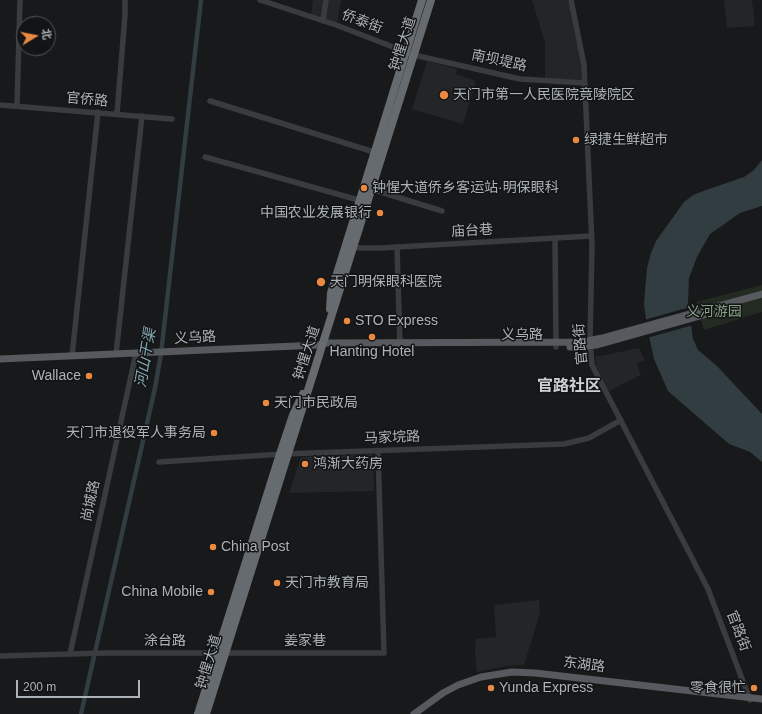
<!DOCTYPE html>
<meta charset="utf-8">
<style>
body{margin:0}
#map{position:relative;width:762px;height:714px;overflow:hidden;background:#18191a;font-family:Helvetica,"Noto Sans SC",sans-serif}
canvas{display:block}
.north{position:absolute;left:16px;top:16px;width:40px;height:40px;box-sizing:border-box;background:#131415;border:1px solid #505457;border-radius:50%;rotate:80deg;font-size:11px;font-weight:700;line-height:16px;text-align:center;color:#abb3b9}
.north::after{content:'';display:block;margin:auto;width:14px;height:18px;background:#ea8941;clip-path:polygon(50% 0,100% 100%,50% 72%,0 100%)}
.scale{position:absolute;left:16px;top:680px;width:124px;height:18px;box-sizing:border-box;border:2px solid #abb3b9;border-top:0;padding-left:5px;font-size:12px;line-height:14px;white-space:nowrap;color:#abb3b9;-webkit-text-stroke:3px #131415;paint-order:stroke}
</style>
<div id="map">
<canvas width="762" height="714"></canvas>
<div class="north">北</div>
<div class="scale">200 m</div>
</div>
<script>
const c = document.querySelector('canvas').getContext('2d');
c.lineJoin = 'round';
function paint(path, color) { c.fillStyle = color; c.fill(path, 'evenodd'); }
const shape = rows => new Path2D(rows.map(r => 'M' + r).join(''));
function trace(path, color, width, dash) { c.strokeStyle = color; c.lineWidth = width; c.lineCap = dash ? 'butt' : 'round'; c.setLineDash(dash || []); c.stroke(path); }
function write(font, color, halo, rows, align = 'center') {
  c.font = font + ' Helvetica,"Noto Sans SC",sans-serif'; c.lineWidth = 3; c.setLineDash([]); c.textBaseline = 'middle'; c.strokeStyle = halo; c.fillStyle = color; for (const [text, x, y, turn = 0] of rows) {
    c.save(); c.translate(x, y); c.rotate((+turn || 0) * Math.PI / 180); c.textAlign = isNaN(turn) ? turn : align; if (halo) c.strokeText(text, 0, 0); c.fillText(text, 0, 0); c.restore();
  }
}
paint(shape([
 [313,0,341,0,337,23,311,15],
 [532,0,568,0,581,58,583,80,545,79,545,42],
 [724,0,752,0,755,26,727,28],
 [427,61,457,69,456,74,476,81,463,124,412,109],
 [639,348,645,360,637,364,641,375,609,391,596,366,595,357],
 [373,454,374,491,289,493,301,457],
 [539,600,540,613,524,665,507,666,477,672,475,653,476,639,496,637,494,605]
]), '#242527');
paint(shape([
 [762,285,762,312,704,330,696,302]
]), '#232a22');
paint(shape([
 [762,160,762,206,740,213,710,234,697,257,689,278,688,303,693,339,698,350,717,366,762,414,762,462,750,452,729,444,668,391,654,359,647,327,644,304,647,268,651,253,656,241,684,202,693,195,706,190,744,177,754,170]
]), '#313d40');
paint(shape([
 [690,307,693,325,647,338,644,320]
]), '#18191a');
trace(shape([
 [81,714,155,388,161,354,201,0]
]), '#313d40', 4.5);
trace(shape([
 [260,0,336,25,414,55,520,79,585,83],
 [571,0,584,65,592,245,590,341,592,365,708,589,750,700],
 [323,21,326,0],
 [210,101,377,153],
 [0,105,172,119],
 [17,106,20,0],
 [117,114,125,15,125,0],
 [205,157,362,201],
 [371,189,442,211],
 [555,238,556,347],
 [354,247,360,248,380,248,591,236],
 [397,247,400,348],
 [116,354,142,116],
 [72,356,98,112],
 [159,462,283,454,564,444,589,438,621,420],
 [70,654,136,353],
 [0,656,105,653,384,653,378,451]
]), '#393c3f', 5.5);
trace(shape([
 [570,347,597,345,725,309],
 [0,359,319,345,324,343,583,342,602,338,762,294],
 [414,714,443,693,458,685,481,677,512,672,535,673,762,699]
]), '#56595e', 7);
trace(shape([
 [330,309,331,293,422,0],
 [198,714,280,454,293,415,303,394],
 [206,714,431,0]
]), '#666b70', 8);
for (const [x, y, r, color] of [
 [444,95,5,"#ea8941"],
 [576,140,4,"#ea8941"],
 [364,188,4,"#ea8941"],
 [380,213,4,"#ea8941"],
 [321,282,5,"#ea8941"],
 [347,321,4,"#ea8941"],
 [372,337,4,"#ea8941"],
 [89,376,4,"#ea8941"],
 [266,403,4,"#ea8941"],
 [214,433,4,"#ea8941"],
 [305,464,4,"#ea8941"],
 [213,547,4,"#ea8941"],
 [277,583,4,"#ea8941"],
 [211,592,4,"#ea8941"],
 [491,688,4,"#ea8941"],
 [754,688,4,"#ea8941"]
]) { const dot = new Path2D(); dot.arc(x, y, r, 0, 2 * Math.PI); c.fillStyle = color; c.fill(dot); trace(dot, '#131415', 1.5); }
write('14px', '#abb3b9', '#131415', [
 ["侨泰街",362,22,21],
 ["钟惺大道",403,44,-72],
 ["南坝堤路",499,61,12],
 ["官侨路",87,100,5],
 ["庙台巷",472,231,-3],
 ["义乌路",522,335],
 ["义乌路",195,338,-3],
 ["官路街",581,344,-95],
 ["钟惺大道",307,353,-72],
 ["马家垸路",392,438,-2],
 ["尚城路",91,501,-78],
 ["官路街",738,631,69],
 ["涂台路",165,641],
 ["姜家巷",305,641],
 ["钟惺大道",209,662,-73],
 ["东湖路",584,665,7]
]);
write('14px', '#abb3b9', '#131415', [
 ["天门市第一人民医院竟陵院区",453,95],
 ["绿捷生鲜超市",584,140],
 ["钟惺大道侨乡客运站·明保眼科",372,188],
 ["中国农业发展银行",372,213,"right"],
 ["天门明保眼科医院",330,282],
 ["STO Express",355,321],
 ["Hanting Hotel",372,352,"center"],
 ["Wallace",81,376,"right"],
 ["天门市民政局",274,403],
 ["天门市退役军人事务局",206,433,"right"],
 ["鸿渐大药房",313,464],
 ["China Post",221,547],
 ["天门市教育局",285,583],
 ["China Mobile",203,592,"right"],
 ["Yunda Express",499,688],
 ["零食很忙",746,688,"right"]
], 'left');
write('14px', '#89a383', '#131415', [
 ["义河游园",714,312]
]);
write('italic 15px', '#84a8b2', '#131415', [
 ["河山干渠",146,358,-80]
]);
write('bold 16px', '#ccd1d6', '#131415', [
 ["官路社区",569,387]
]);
</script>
